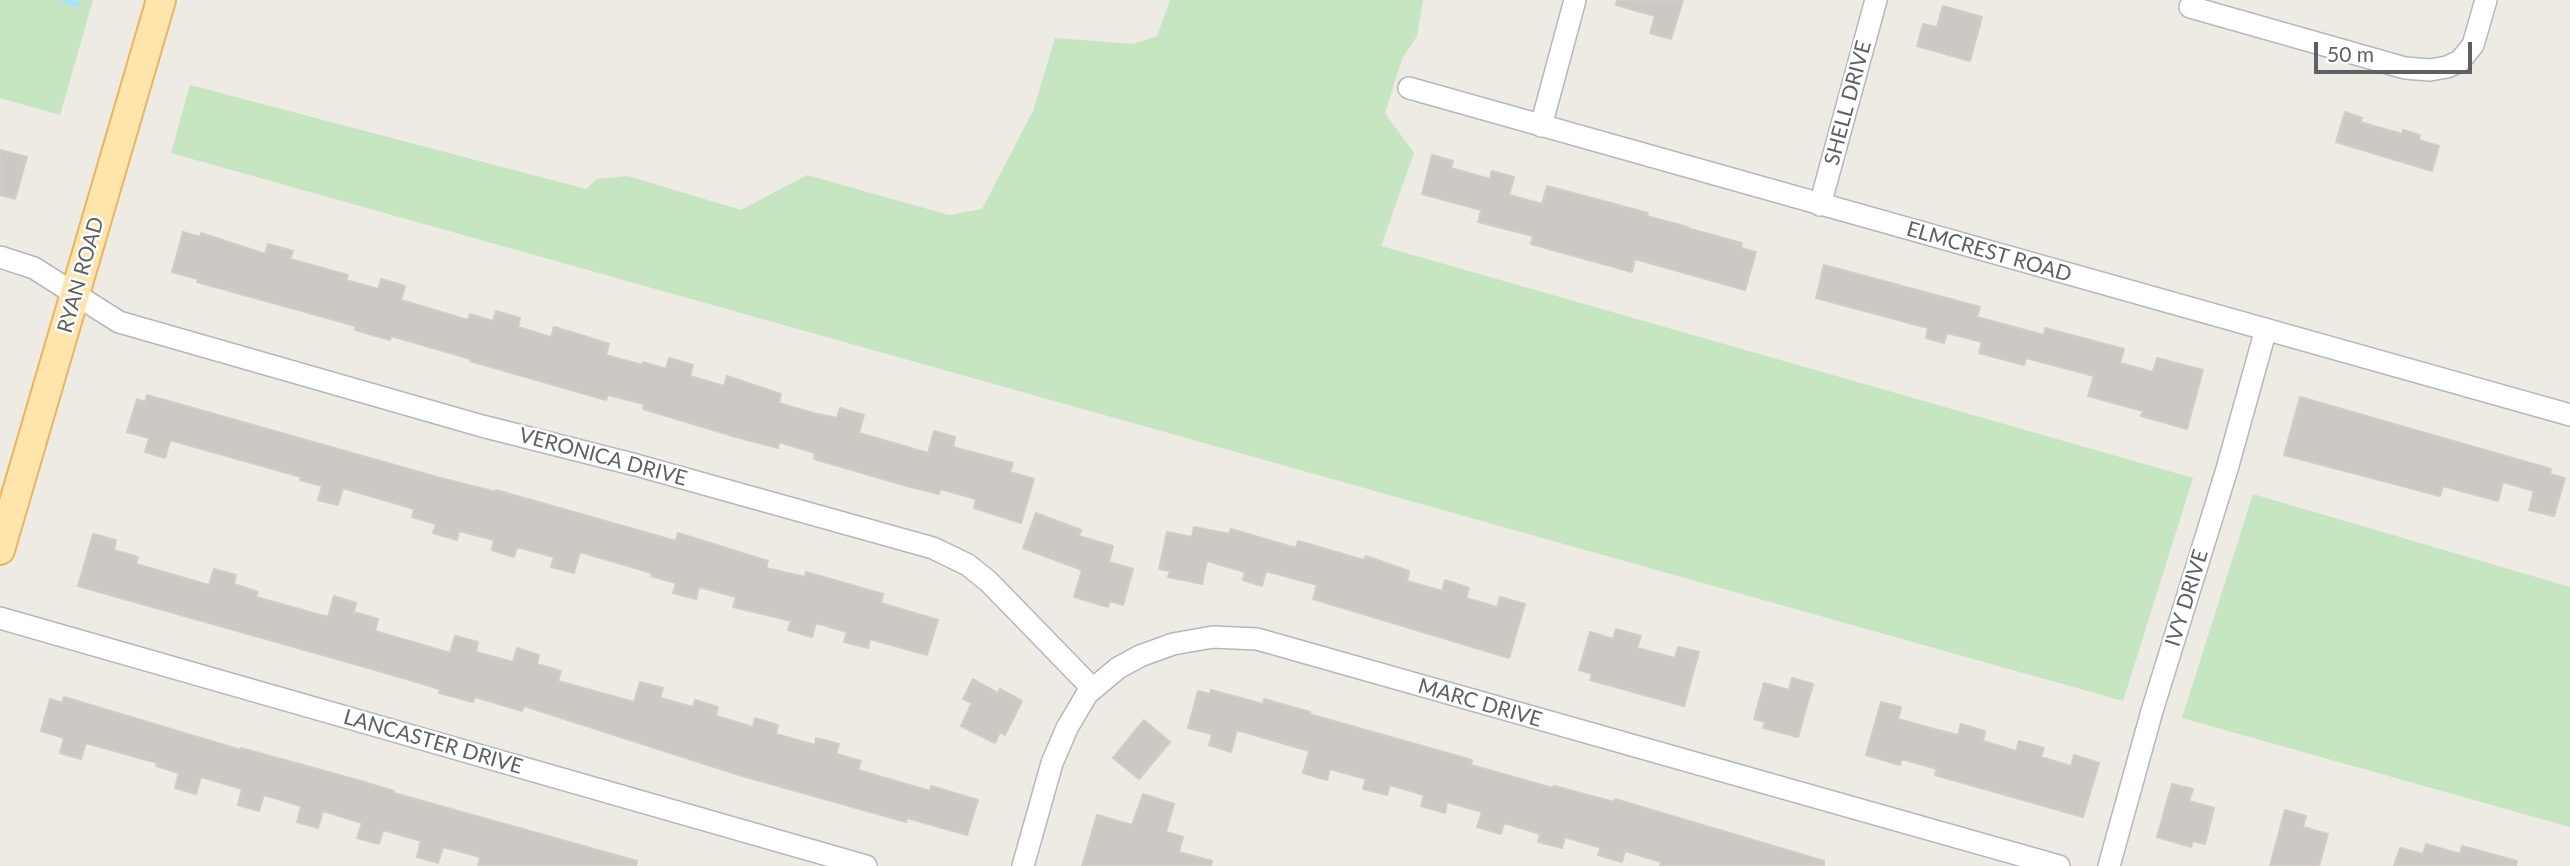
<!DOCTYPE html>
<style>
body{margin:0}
#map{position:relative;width:2570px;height:866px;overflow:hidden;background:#eeebe4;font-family:Lato,sans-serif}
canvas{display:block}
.scale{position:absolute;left:2314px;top:42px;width:158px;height:32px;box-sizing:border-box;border:4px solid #5c6164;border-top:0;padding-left:9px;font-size:21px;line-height:24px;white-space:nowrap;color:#5c6164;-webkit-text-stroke:5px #fff;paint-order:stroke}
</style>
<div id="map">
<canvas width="2570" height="866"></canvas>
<div class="scale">50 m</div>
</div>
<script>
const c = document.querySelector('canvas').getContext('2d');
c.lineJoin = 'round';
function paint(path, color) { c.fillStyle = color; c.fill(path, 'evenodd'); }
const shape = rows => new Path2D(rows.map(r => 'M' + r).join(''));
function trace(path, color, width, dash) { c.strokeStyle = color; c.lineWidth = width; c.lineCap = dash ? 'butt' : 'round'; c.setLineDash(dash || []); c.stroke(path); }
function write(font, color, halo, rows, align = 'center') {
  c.font = font + ' Lato,sans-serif'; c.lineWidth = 5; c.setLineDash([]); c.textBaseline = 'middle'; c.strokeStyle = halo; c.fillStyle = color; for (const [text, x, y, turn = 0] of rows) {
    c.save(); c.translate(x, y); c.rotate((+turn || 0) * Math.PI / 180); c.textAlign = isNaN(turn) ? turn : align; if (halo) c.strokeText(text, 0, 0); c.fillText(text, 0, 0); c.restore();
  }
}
paint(shape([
 [0,0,93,0,60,115,0,98],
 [1170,0,1423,0,1417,36,1402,59,1385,113,1414,153,1381,246,2193,478,2123,701,171,153,190,85,586,189,597,179,628,176,741,210,807,175,949,215,982,209,1033,111,1055,38,1133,44,1157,36],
 [2253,494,2570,587,2570,827,2182,718]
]), '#c6e5c1');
trace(shape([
 [64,0,77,4]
]), '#a6e2fd', 6);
const building = shape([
 [1617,0,1683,0,1671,39,1650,33,1655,16,1616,5,1617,0],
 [1943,6,1982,17,1970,61,1917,46,1923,24,1937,27,1943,6],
 [2345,112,2362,118,2360,122,2402,134,2403,130,2420,135,2419,140,2439,146,2432,171,2336,142,2345,112],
 [0,150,27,157,15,199,0,195,0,150],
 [1432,155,1453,161,1451,168,1490,179,1492,171,1514,177,1509,195,1542,204,1547,186,1648,213,1647,216,1688,227,1687,228,1742,243,1741,248,1756,252,1745,290,1635,259,1632,272,1531,244,1533,236,1478,222,1481,210,1422,194,1432,155],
 [183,232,200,237,201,233,265,254,268,244,293,251,290,259,348,275,346,280,378,289,381,279,405,286,401,300,468,320,470,314,493,321,496,311,520,318,518,327,551,337,554,327,578,334,609,344,606,355,642,365,643,362,666,369,669,358,693,365,690,376,724,386,727,376,781,394,779,403,813,413,837,418,840,408,864,415,859,433,928,453,934,431,955,437,953,447,1013,463,1010,472,1034,479,1021,523,974,508,976,499,940,489,939,494,907,486,814,459,815,453,779,442,778,448,736,437,643,409,644,404,608,395,606,400,470,361,471,359,391,336,390,340,355,330,356,326,197,282,198,279,172,272,183,232],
 [1824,265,1980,307,1977,317,2044,335,2045,328,2124,349,2120,363,2153,372,2157,358,2203,370,2187,429,2141,416,2143,411,2088,396,2094,376,2026,358,2024,365,1979,353,1982,342,1947,333,1944,343,1926,338,1928,328,1816,298,1824,265],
 [147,395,437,477,496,492,496,490,676,541,678,533,768,561,766,568,805,577,806,572,883,594,881,603,938,620,927,655,870,639,868,648,844,642,847,632,816,623,812,637,788,630,791,621,733,607,736,597,699,587,696,599,673,593,676,583,651,576,652,573,580,552,574,573,551,567,554,557,517,547,514,557,492,550,494,540,459,531,457,540,433,533,436,524,412,517,414,509,343,488,338,505,318,500,322,486,300,480,301,477,170,440,165,458,145,452,149,438,127,432,137,399,145,402,147,395],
 [2300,397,2551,469,2550,474,2565,478,2554,516,2529,510,2534,491,2503,482,2498,501,2443,486,2440,496,2284,455,2300,397],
 [1036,513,1081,530,1079,536,1113,546,1109,562,1133,569,1123,605,1110,601,1108,607,1074,597,1082,570,1023,548,1036,513],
 [1194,527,1229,534,1231,529,1296,548,1298,541,1364,560,1366,556,1409,571,1407,581,1442,591,1445,580,1469,588,1466,598,1497,607,1500,597,1525,604,1509,658,1313,599,1317,585,1266,571,1262,586,1243,580,1245,572,1207,561,1202,584,1168,577,1170,571,1159,569,1167,532,1192,537,1194,527],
 [93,534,116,540,114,550,138,557,136,564,209,585,214,569,236,575,234,584,258,592,256,597,328,617,334,596,356,603,354,612,378,619,375,631,450,653,455,636,478,642,476,652,513,662,517,648,539,655,537,664,561,671,558,681,634,702,640,682,663,688,660,698,693,707,695,700,718,707,716,716,753,727,755,718,778,725,776,734,815,745,816,738,839,744,836,754,861,761,858,770,930,791,931,786,978,800,967,835,907,818,906,822,739,775,524,706,522,711,475,697,473,702,439,693,440,689,365,667,78,586,93,534],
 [1616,629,1641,636,1637,648,1675,658,1678,647,1699,652,1684,706,1590,680,1592,674,1579,670,1590,632,1613,639,1616,629],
 [1792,678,1813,684,1798,737,1763,728,1765,722,1754,719,1764,683,1789,690,1792,678],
 [973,679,998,693,1000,689,1022,701,1005,735,1000,732,995,743,961,726,972,703,963,699,973,679],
 [1211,690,1263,704,1264,699,1310,712,1309,714,1472,760,1471,765,1553,788,1554,786,1614,802,1615,799,1824,861,1824,866,1660,866,1661,862,1625,851,1622,862,1598,855,1601,848,1565,837,1562,848,1538,842,1540,834,1504,823,1501,834,1477,827,1482,812,1447,802,1445,813,1421,806,1424,795,1390,785,1387,795,1363,789,1366,779,1330,769,1327,780,1303,773,1309,751,1237,730,1231,752,1209,745,1212,734,1188,728,1198,691,1210,694,1211,690],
 [64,697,241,750,241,748,361,781,394,791,394,793,637,861,636,866,478,866,480,857,443,847,438,863,417,857,421,841,383,830,379,844,357,838,362,823,323,811,318,828,297,822,301,806,264,795,259,811,238,805,242,789,201,777,196,794,175,788,179,773,156,766,157,763,86,743,81,759,60,753,64,738,41,731,50,699,62,703,64,697],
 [1881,702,1901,707,1898,719,1934,729,1958,735,1961,724,1985,731,1983,741,2016,751,2019,741,2044,748,2041,757,2071,766,2074,755,2099,763,2083,817,1935,775,1937,769,1902,759,1900,765,1866,755,1881,702],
 [1144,720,1170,742,1139,779,1113,758,1144,720],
 [2172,784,2193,789,2189,801,2214,808,2205,844,2193,841,2191,847,2157,837,2172,784],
 [1143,794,1174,804,1166,832,1183,837,1179,852,1212,861,1211,866,1082,866,1097,815,1132,825,1143,794],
 [2285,810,2306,816,2303,827,2328,834,2319,866,2270,866,2285,810],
 [2426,844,2460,854,2462,846,2517,861,2516,866,2394,866,2400,848,2423,854,2426,844]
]);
paint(building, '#ccc8c3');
trace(building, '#d3ccc3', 2);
const minor = shape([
 [2190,7,2405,68,2430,70,2447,67,2460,61,2473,45,2486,0],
 [1409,88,2570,415],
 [1541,126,1575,0],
 [1820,205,1876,0],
 [0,257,34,268,119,322,482,426,636,465,933,548,968,565,989,582,1092,688],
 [0,618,866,866],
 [1023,866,1052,763,1067,728,1087,694,1118,668,1140,656,1173,644,1213,637,1257,639,2059,866],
 [2109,866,2152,711,2227,469,2266,329]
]);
const major = shape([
 [0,550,161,0]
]);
trace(minor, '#b5b8bb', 24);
trace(major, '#eeb35d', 32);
trace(minor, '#fff', 21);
trace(major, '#fde5ab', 28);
write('21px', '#5c6164', '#fff', [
 ["SHELL DRIVE",1848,103,-75],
 ["ELMCREST ROAD",1989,252,16],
 ["RYAN ROAD",81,275,-74],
 ["VERONICA DRIVE",603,457,15],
 ["IVY DRIVE",2187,598,-73],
 ["MARC DRIVE",1480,703,16],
 ["LANCASTER DRIVE",433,742,16]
]);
</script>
